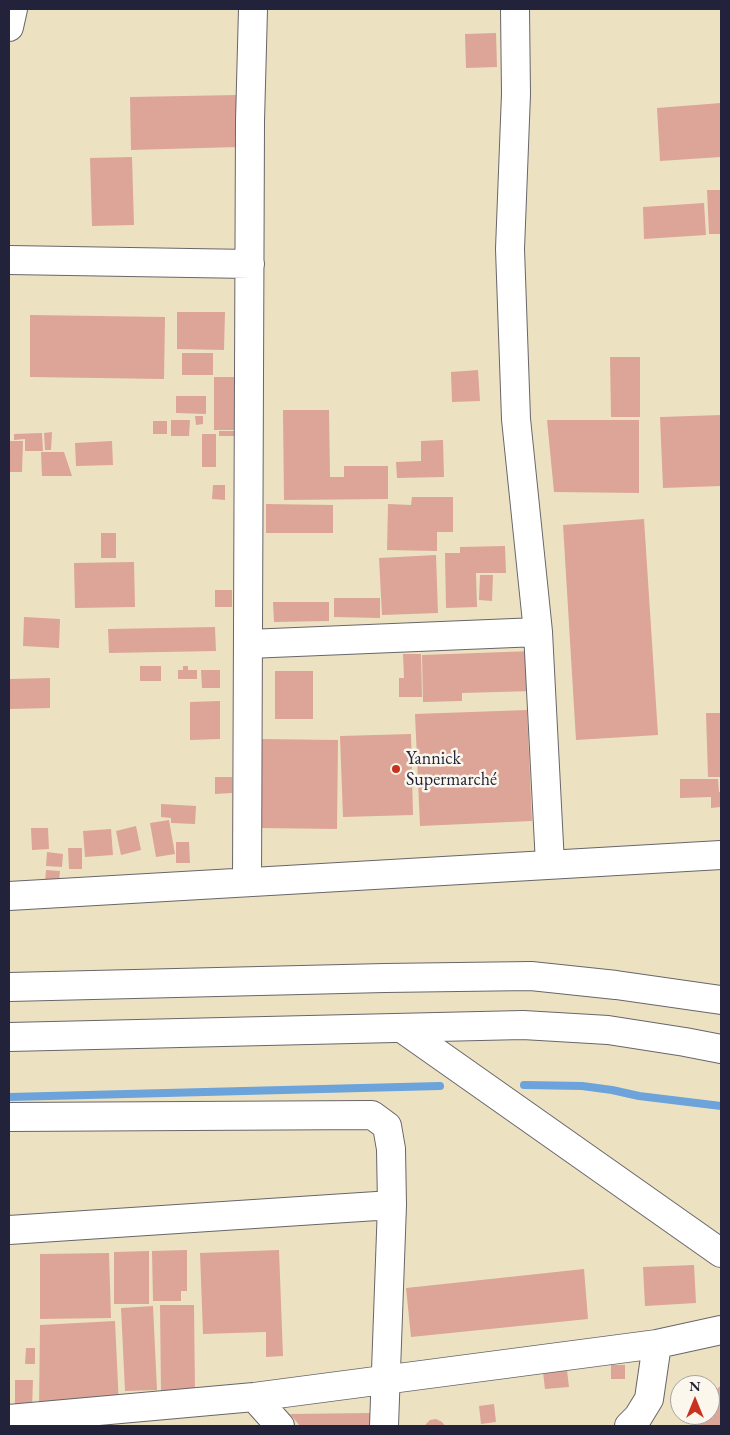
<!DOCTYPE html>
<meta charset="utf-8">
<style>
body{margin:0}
#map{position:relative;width:730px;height:1435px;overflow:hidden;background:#ece2c2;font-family:"EB Garamond",serif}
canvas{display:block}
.frame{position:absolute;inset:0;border:10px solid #22223b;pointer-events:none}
.north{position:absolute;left:670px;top:1375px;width:50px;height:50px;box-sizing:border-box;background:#fbf7ec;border:1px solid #a4a2a5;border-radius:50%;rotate:0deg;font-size:14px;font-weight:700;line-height:20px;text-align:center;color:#22223b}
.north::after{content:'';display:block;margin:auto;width:18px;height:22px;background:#c8321e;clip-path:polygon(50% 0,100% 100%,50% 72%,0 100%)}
</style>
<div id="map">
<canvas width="730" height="1435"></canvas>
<div class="frame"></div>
<div class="north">N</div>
</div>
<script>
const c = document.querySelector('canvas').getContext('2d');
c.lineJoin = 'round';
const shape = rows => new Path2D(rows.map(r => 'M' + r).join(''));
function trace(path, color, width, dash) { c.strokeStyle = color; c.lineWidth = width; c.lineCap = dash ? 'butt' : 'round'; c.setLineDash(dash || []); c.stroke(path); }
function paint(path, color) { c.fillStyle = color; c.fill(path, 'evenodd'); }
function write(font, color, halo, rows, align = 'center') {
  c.font = font + ' "EB Garamond",serif'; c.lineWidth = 5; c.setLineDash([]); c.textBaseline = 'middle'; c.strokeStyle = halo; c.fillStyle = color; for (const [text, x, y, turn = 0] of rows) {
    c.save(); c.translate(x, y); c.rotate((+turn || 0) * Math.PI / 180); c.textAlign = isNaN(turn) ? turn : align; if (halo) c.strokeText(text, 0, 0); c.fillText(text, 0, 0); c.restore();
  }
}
trace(shape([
 [524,1085,582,1086,612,1090,639,1096,721,1106],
 [9,1097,440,1086]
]), '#6ba3da', 8);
paint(shape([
 [496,33,497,67,466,68,465,34],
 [237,95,238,147,131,150,130,97],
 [721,103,721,157,660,161,657,108],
 [132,157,134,225,92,226,90,158],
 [707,190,721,190,721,234,709,234],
 [704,203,706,235,644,239,643,207],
 [177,312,225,312,224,350,177,349],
 [30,315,165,317,164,379,30,377],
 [182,353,213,353,213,375,182,375],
 [610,357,640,357,640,417,611,417],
 [478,370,480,401,452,402,451,372],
 [214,377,237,377,237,430,214,430],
 [176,396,206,396,206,414,176,413],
 [283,410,329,410,330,477,344,477,344,466,388,466,388,499,284,500],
 [721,415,721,486,663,488,660,417],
 [195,416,203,416,203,424,196,425],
 [171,420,190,420,189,436,171,436],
 [547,420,639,420,639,493,554,492],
 [153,421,167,421,167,434,153,434],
 [219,431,236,431,236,436,219,436],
 [52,432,51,450,45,450,44,433],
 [42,433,43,451,25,451,25,439,14,440,14,434],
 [202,434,216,434,216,467,202,467],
 [443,440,444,477,397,478,396,462,421,461,421,441],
 [9,441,23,441,22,472,9,472],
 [112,441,113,465,76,466,75,443],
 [41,452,64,452,72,476,42,476],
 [213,485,225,485,225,500,212,499],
 [412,497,453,497,453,532,437,532,437,551,387,550,388,504,411,505],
 [266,504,333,505,333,533,266,533],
 [644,519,658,735,576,740,563,525],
 [101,533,116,533,116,558,101,558],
 [505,546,506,573,476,573,477,607,446,608,445,553,460,553,460,547],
 [436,555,438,613,382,615,379,558],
 [134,562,135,607,75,608,74,563],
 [480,575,493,575,492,601,479,600],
 [215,590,232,590,232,607,215,607],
 [334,598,380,598,380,618,334,617],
 [273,602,329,602,329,621,274,622],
 [24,617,60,619,59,648,23,646],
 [215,627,216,651,109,653,108,629],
 [532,651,533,691,462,693,462,701,423,702,422,655],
 [403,654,421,654,422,697,399,697,399,678,404,678],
 [140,666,161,666,161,681,140,681],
 [183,666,188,666,188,670,197,670,197,679,178,679,178,670,183,670],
 [201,670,220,670,220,688,202,688],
 [275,671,313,671,313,719,275,719],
 [50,678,50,708,9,709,9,679],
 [220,701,220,739,190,740,190,702],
 [527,710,532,821,420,826,415,714],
 [706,713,721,713,721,777,708,777],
 [411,734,413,815,343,817,340,736],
 [262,739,338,740,337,829,261,828],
 [215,777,232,777,232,793,215,794],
 [680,779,718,779,719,792,721,792,721,807,711,808,711,797,680,798],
 [161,804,196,806,195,824,171,823,171,818,161,817],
 [169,820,175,854,156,857,150,823],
 [136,826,141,850,121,855,116,831],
 [31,828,48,828,49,849,32,850],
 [111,829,113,855,85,857,83,831],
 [176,842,189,842,190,863,176,863],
 [68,848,82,848,82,869,69,869],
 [47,852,63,854,62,867,46,866],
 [46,870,60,871,59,882,45,882],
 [187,1250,187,1291,181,1291,181,1301,153,1301,152,1251],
 [279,1250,283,1356,266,1357,266,1332,203,1334,200,1253],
 [149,1251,149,1304,114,1304,114,1252],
 [109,1253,111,1318,40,1319,40,1254],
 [694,1265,696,1303,645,1306,643,1267],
 [584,1269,588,1319,411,1337,406,1288],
 [160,1305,194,1305,195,1393,161,1393],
 [153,1306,157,1390,125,1391,121,1308],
 [115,1321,119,1406,39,1408,40,1325],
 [26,1348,35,1348,35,1364,25,1364],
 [611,1365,625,1365,625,1379,611,1379],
 [567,1370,569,1387,545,1389,543,1372],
 [15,1380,33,1380,32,1409,15,1409],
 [721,1385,721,1426,699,1426,694,1421,700,1415,710,1415,710,1396],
 [494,1404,496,1422,481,1424,479,1406],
 [370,1413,370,1426,300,1426,290,1414],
 [436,1419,442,1422,445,1426,424,1426,430,1420]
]), '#dda498');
const minor = shape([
 [515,9,516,94,510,249,516,419,538,632,550,864],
 [9,27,13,9],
 [9,260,250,264],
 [248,644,538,632],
 [247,882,250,121,253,9],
 [9,896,721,855],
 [403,1029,721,1253],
 [9,1117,372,1115,387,1126,391,1149,392,1205,384,1426],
 [9,1230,392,1205],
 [254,1397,280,1426],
 [9,1419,254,1397,657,1344,721,1330],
 [629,1426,638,1417,649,1399,657,1344]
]);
const highway = shape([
 [9,987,385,978,531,976,616,985,721,1000],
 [9,1037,523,1025,608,1030,685,1042,721,1049]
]);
trace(minor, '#69656a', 30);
trace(highway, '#69656a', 30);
trace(minor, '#fff', 28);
trace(highway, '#fff', 28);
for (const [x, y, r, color] of [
 [396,769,5,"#c8321e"]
]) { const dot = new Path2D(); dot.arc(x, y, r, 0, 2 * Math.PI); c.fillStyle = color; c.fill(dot); trace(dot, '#fbf7ec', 2); }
write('18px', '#22223b', '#fbf7ec', [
 ["Yannick",406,759],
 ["Supermarché",406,780]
], 'left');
</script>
